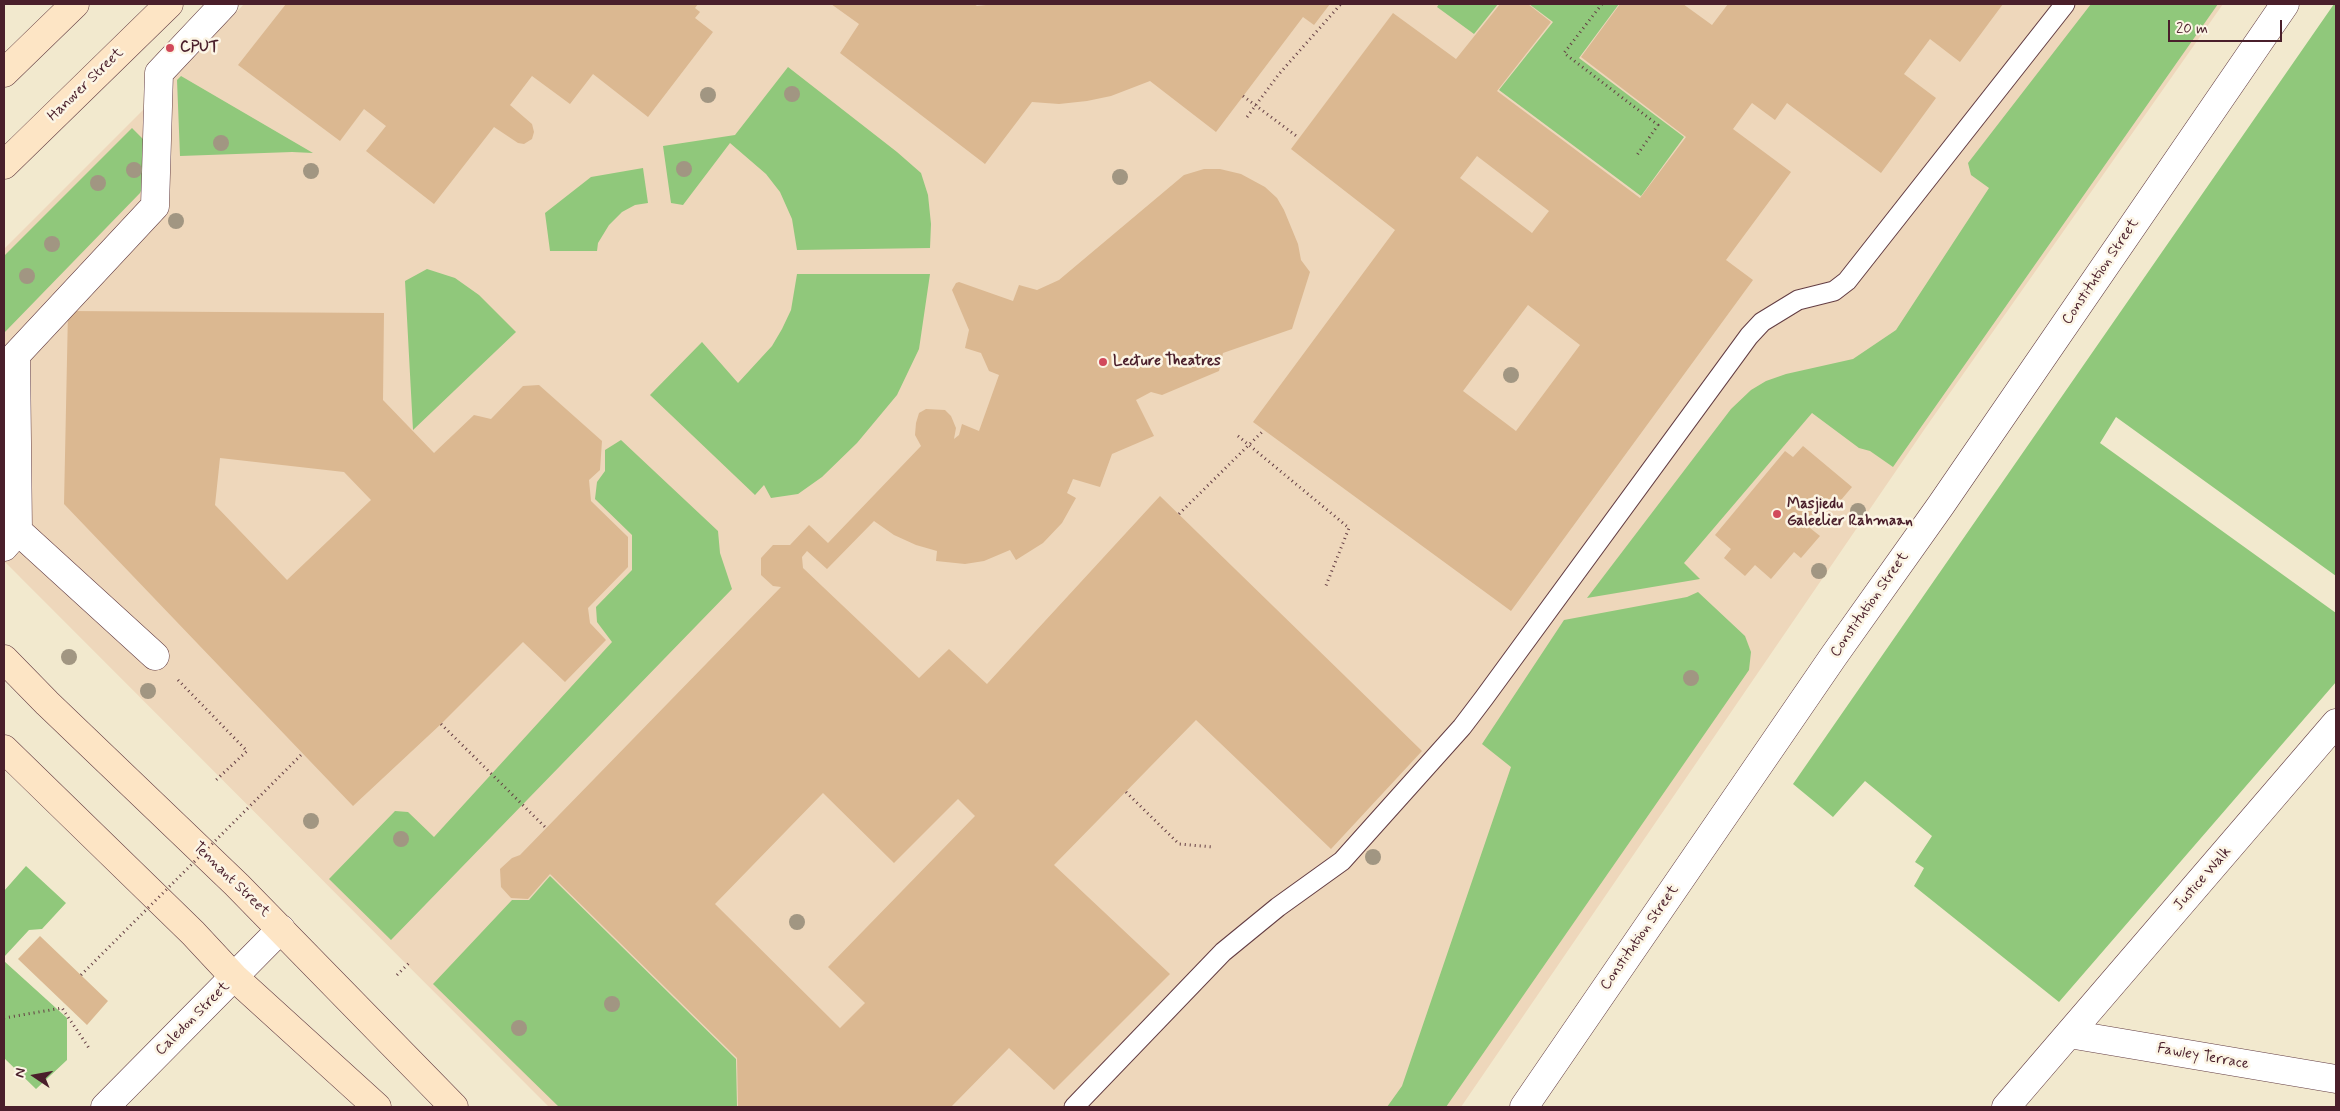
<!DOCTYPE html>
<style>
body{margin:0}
#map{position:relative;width:2340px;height:1111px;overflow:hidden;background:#f2e9ce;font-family:Mynerve,sans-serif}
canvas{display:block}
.frame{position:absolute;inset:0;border:5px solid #4a1f2b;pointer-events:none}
.north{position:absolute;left:10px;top:1051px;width:50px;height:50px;-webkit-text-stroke:4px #fcf5e5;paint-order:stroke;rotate:282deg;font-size:14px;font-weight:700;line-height:20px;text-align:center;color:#4a1f2b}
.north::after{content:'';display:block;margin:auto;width:18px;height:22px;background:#4a1f2b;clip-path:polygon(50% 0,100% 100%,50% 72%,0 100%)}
.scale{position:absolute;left:2168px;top:20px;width:114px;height:22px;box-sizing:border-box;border:2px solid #4a1f2b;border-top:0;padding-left:6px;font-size:15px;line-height:18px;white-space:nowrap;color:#4a1f2b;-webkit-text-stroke:4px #fcf5e5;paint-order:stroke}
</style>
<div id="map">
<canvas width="2340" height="1111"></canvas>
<div class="frame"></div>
<div class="north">N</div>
<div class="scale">20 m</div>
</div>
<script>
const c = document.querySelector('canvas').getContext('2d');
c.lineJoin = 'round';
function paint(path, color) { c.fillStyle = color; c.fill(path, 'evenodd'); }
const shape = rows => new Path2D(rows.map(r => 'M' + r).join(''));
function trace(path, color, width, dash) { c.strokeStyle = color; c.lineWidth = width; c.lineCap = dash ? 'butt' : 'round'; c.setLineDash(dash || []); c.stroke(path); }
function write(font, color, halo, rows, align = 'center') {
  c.font = font + ' Mynerve,sans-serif'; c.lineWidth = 5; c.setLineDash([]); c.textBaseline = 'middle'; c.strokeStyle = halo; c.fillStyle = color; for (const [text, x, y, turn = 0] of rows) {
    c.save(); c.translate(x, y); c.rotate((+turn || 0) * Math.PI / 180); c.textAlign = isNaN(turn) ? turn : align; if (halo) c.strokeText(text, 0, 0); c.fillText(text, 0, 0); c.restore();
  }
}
paint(shape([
 [244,4,2223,4,1926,427,1461,1107,549,1107,4,561,4,249,148,105]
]), '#eed7bb');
paint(shape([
 [1439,4,1498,4,1474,34,1437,7],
 [1529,4,1619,4,1579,58,1684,137,1641,196,1499,90,1553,22],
 [2091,4,2218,4,1893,467,1870,451,1859,448,1812,413,1684,563,1700,579,1587,598,1731,409,1751,390,1766,381,1786,374,1853,359,1896,330,1989,188,1971,175,1968,163],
 [2334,4,2336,4,2336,576,2116,417,2100,443,2336,613,2336,682,2059,1002,1914,886,1924,868,1915,862,1932,836,1865,781,1833,817,1793,784],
 [788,67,897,152,921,173,928,195,931,224,930,248,797,250,792,219,780,192,766,174,730,143,683,205,671,203,663,146,735,135],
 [181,76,313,153,292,152,180,156,177,80],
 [132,128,143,139,146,180,140,193,4,333,4,256],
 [643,168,648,203,635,205,622,212,609,225,598,243,597,251,550,251,545,213,591,177],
 [427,269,455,278,479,295,516,332,413,430,405,281],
 [797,274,930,274,919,349,897,395,857,443,822,477,798,494,771,498,764,485,755,495,650,395,702,342,738,383,772,346,782,329,791,310],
 [621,440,718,531,720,553,732,589,391,940,329,879,395,811,408,812,434,837,612,642,597,622,596,607,632,570,632,535,595,499,597,482,605,471,605,450],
 [1698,592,1745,636,1751,652,1749,670,1446,1107,1387,1107,1402,1086,1511,767,1482,744,1564,620,1687,597],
 [26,866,66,903,42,929,29,930,4,957,4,891],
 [550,876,736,1059,737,1107,559,1107,433,984,512,900,529,900],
 [4,961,67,1018,67,1060,36,1089,4,1058]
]), '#90c87b');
paint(shape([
 [286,4,698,4,695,8,700,12,695,18,713,32,648,117,593,74,570,104,532,76,510,105,532,124,534,132,532,139,524,144,518,143,494,127,434,204,366,151,386,126,364,109,340,141,238,65],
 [831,4,974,4,977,6,995,4,1330,4,1314,25,1303,17,1216,132,1150,81,1111,96,1087,101,1059,104,1032,102,985,164,840,53,859,24],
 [1500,4,1528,4,1551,22,1497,91,1640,198,1686,137,1581,57,1620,4,1683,4,1712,25,1728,4,2003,4,1960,62,1930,39,1904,74,1936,98,1881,173,1787,103,1775,120,1752,103,1733,129,1791,172,1726,260,1753,280,1511,611,1253,422,1395,230,1291,149,1393,13,1456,59],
 [1477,156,1549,211,1532,233,1460,178],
 [1528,305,1580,345,1516,431,1463,391],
 [1204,169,1220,169,1241,174,1265,187,1277,198,1284,210,1298,244,1301,260,1310,272,1292,329,1223,353,1219,371,1162,395,1151,392,1136,400,1154,436,1112,454,1100,487,1073,479,1067,493,1076,498,1062,523,1043,543,1016,560,1010,550,984,561,965,564,936,561,937,551,916,545,894,535,874,521,827,569,807,551,802,557,803,568,919,678,949,649,987,684,1160,496,1422,751,1331,849,1196,720,1054,865,1170,974,1054,1090,1009,1048,951,1107,738,1107,737,1058,550,874,528,899,511,898,501,887,500,869,512,858,520,855,781,587,773,586,761,575,761,558,773,545,790,545,809,525,828,543,921,446,915,435,916,423,919,413,926,409,945,410,951,416,956,428,954,439,959,435,962,424,979,431,999,375,989,371,981,353,965,348,969,330,952,290,956,283,959,282,1013,301,1019,285,1037,290,1059,280,1184,175],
 [823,793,894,863,958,799,975,816,828,967,865,1003,840,1028,715,904],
 [68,311,384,313,383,400,434,453,474,415,491,419,523,386,539,385,602,441,600,470,589,480,591,501,628,537,628,567,588,608,590,623,606,640,565,682,523,642,441,724,353,806,64,504],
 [220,458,344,472,371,500,287,580,215,505],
 [1803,446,1852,487,1841,500,1836,497,1810,528,1820,536,1801,558,1794,552,1771,579,1755,565,1745,576,1724,558,1731,549,1715,535,1785,451,1793,457],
 [40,936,108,1001,87,1025,18,959]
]), '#dbb891');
const lane = shape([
 [1074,1107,1223,952,1278,907,1342,861,1462,727,1484,698,1749,336,1762,322,1798,300,1834,291,1847,281,2065,4]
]);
const street = shape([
 [18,531,155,656],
 [4,547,18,531,16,355,155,206,159,73,224,4],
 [2069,1034,2336,1079],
 [105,1107,281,929],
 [1524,1107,1833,657,1941,505,2285,4],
 [2006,1107,2336,723]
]);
const secondary = shape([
 [4,73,75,4],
 [4,165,169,4],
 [4,659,47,703,237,885,454,1107],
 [4,749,193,933,234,977,377,1107]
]);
trace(lane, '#633d43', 21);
trace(street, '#633d43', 29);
trace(secondary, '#633d43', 29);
trace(shape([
 [1602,4,1564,53,1658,125,1637,155],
 [1247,117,1279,74,1341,4],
 [1238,436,1349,528,1325,588],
 [178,680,247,751,215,781],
 [441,724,546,828],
 [1126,792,1179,844,1213,847],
 [397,975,410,962],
 [4,1018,62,1008,89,1048]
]), '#633d43', 3, [1, 4]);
trace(lane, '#fff', 19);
trace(street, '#fff', 28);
trace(secondary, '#fde5c5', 28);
trace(shape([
 [1243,96,1299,138],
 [1179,514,1264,430],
 [81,975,303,753]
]), '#633d43', 3, [1, 4]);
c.fillStyle = '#a19682';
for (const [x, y] of [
 [792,94],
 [708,95],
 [221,143],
 [684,169],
 [134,170],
 [311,171],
 [1120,177],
 [98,183],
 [176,221],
 [52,244],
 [27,276],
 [1511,375],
 [1858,511],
 [1819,571],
 [69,657],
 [1691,678],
 [148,691],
 [311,821],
 [401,839],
 [1373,857],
 [797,922],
 [612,1004],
 [519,1028]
]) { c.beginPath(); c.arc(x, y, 8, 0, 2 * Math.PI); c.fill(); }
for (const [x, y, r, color] of [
 [170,48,5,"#d1495b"],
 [1103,362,5,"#d1495b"],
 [1777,514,5,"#d1495b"]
]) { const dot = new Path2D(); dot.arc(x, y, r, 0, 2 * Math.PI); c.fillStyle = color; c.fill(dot); trace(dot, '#fcf5e5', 2); }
write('bold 15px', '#4a1f2b', '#fcf5e5', [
 ["CPUT",180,48],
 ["Lecture Theatres",1113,362],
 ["Masjiedu",1787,505],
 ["Galeelier Rahmaan",1787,522]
], 'left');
write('15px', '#4a1f2b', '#fcf5e5', [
 ["Hanover Street",86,85,-44],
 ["Constitution Street",2101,272,-56],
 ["Constitution Street",1870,605,-55],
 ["Justice Walk",2203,879,-49],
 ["Tennant Street",231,880,44],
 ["Constitution Street",1640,938,-55],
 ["Caledon Street",193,1019,-45],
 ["Fawley Terrace",2203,1057,10]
]);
</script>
